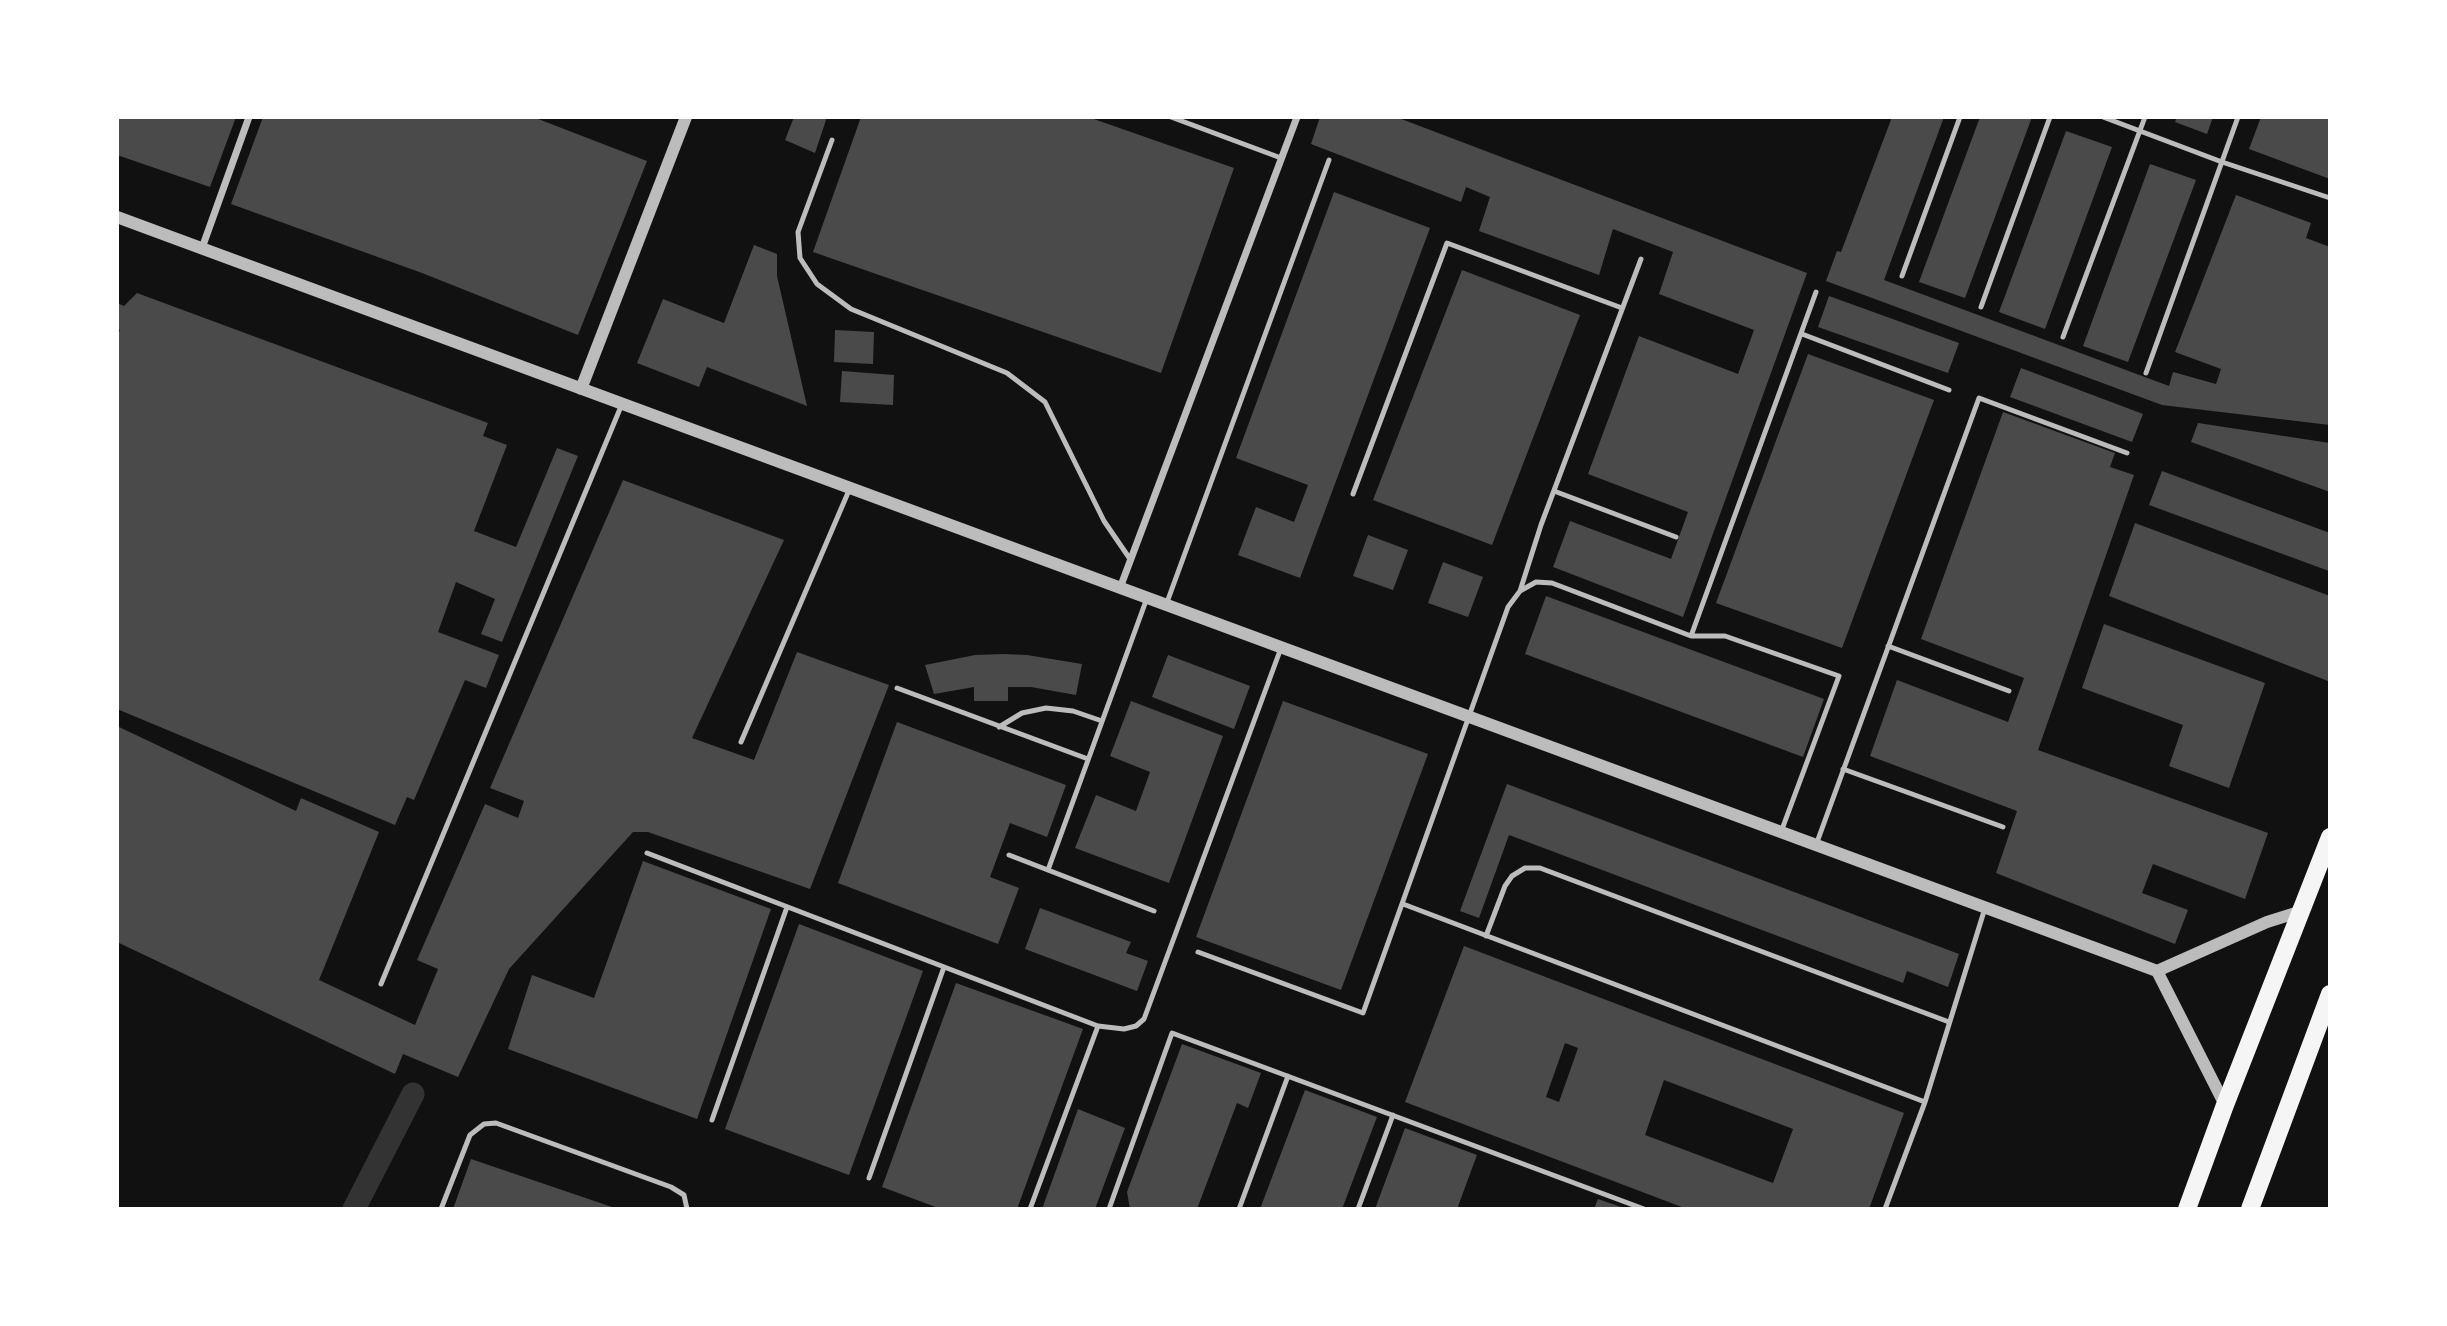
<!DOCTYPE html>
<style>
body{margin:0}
#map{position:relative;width:2447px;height:1326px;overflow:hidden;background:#111;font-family:Lora,serif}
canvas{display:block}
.frame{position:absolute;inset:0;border:119px solid #fff;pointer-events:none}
</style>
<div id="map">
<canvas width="2447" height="1326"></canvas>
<div class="frame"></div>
</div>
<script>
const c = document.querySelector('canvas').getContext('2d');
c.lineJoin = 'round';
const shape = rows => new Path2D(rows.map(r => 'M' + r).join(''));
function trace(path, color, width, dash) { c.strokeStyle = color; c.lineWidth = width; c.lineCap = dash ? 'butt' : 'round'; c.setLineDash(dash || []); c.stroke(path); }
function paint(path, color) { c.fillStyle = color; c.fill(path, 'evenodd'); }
trace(shape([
 [354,1209,413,1094]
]), '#333', 23);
paint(shape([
 [117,117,236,117,210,187,117,155],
 [263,117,533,117,647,161,578,335,422,273,231,204],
 [794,117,827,117,815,153,785,140],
 [861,117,1088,117,1234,168,1161,373,813,252],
 [1320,117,1396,117,1807,273,1683,617,1553,567,1570,521,1671,559,1688,512,1588,474,1639,336,1738,374,1754,330,1659,294,1673,252,1613,229,1599,275,1479,231,1490,197,1466,187,1461,202,1311,144],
 [1892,117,1944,117,1884,280,2169,386,2173,372,2216,384,2221,369,2175,352,2236,195,2311,223,2306,238,2330,247,2330,425,2162,405,1826,281,1837,251,1841,252],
 [1980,117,2032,117,1965,298,1919,282],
 [2177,117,2213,117,2207,134,2175,122],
 [2261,117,2330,117,2330,179,2249,149],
 [2066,131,2112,147,2045,329,1999,312],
 [2150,164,2196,180,2128,362,2083,346],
 [1334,192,1430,228,1300,578,1238,555,1256,507,1294,522,1308,485,1236,458],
 [754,245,777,254,777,276,807,406,707,367,699,387,637,363,663,299,724,323],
 [1462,270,1580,315,1492,545,1373,500],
 [137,293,488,423,483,436,507,445,474,531,516,547,557,448,578,456,502,642,481,634,495,599,456,582,438,632,499,655,486,688,465,680,414,800,407,797,395,825,117,709,117,336,120,330,117,329,117,303,124,306],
 [1829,296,1959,343,1948,373,1818,327],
 [835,330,874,332,873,364,834,362],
 [1808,354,1934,400,1842,648,1716,603],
 [2021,368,2143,414,2132,442,2010,397],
 [842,371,894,375,893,405,840,402],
 [2003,412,2115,453,2110,467,2134,475,2038,750,2268,833,2245,899,2153,864,2142,893,2188,910,2175,944,1996,873,2017,811,1870,756,1897,680,2008,722,2024,678,1921,639],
 [2198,423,2330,443,2330,492,2191,442],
 [2162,471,2330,533,2329,571,2149,505],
 [623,480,784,540,692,738,754,760,797,652,889,685,810,889,648,832,633,832,509,969,458,1077,403,1054,395,1074,117,942,117,726,296,811,301,798,379,832,319,980,415,1025,438,969,417,960,485,804,518,818,524,801,490,788],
 [2135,523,2330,596,2330,675,2328,681,2109,596],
 [1368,535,1408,550,1393,590,1353,576],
 [1443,562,1483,577,1468,617,1428,603],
 [1546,596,1824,699,1803,757,1525,654],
 [2104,624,2265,683,2229,788,2169,766,2183,725,2082,688],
 [1003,654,1027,655,1082,664,1076,695,1031,687,1008,687,1008,701,974,701,974,687,934,694,925,665,975,655],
 [1168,655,1250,686,1234,729,1152,697],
 [1131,701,1223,736,1169,883,1075,848,1096,795,1136,811,1150,772,1110,756],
 [1283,701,1428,754,1341,990,1196,937],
 [897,722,1066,785,1047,837,1010,823,990,877,1019,888,998,944,838,883],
 [1507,784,1959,954,1948,987,1907,971,1903,983,1509,835,1479,918,1460,911],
 [643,861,771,909,697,1119,508,1049,532,975,594,998],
 [1040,908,1131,942,1126,953,1148,961,1137,991,1025,949],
 [799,924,923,971,849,1175,725,1129],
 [1464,946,1904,1113,1869,1209,1687,1209,1405,1102],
 [1565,1043,1578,1048,1559,1102,1546,1097],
 [1664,1080,1793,1129,1773,1183,1645,1135],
 [956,983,1083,1029,1017,1209,941,1209,882,1187],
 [1182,1044,1261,1073,1248,1108,1237,1103,1197,1209,1130,1209,1127,1192],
 [1305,1090,1377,1117,1342,1209,1260,1209],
 [1078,1109,1125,1128,1095,1209,1042,1209],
 [1405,1128,1477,1155,1457,1209,1375,1209],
 [471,1159,615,1208,615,1209,453,1209],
 [1598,1199,1624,1208,1624,1209,1594,1209]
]), '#4a4a4a');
trace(shape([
 [1171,117,1281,158],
 [2103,117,2222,162,2330,198],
 [832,140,798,232,800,258,817,284,851,309,1007,373,1045,402,1104,521,1130,559],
 [1902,276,1960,117],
 [1981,307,2050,117],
 [1802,334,1949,390],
 [2063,337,2145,117],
 [2146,373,2238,117],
 [1554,491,1676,537],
 [1353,494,1447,243,1622,308],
 [1520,591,1541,525,1641,259],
 [1166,605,1329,160],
 [1691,636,1816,292],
 [1888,646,2009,691],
 [897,688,1088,759],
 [999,727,1022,713,1046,708,1073,711,1102,721],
 [741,742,850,488],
 [1843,769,2003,827],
 [1816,845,1979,398,2127,453],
 [647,853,1098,1026,1124,1029,1136,1026,1144,1019,1281,648],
 [1009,855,1154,911],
 [1048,870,1147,598],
 [1403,904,1925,1102],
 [1486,936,1505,886,1512,876,1525,868,1540,868,1949,1022],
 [1198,952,1363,1013,1508,607,1520,591,1536,582,1552,583,1691,636,1725,636,1839,676,1781,832],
 [381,984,622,404],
 [712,1120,787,907],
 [869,1178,944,967],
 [441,1209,470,1135,484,1124,496,1123,671,1187,684,1195,687,1209],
 [1030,1209,1098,1026],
 [1109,1209,1172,1033,1644,1209],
 [1239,1209,1288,1076],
 [1358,1209,1393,1115],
 [1885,1209,1925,1102,1985,908]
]), '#bcbcbc', 5);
trace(shape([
 [202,248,249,117],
 [1120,588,1297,117]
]), '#bcbcbc', 7);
trace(shape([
 [117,217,2157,971],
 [581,389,686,117],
 [2157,971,2267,922,2302,911],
 [2157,971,2225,1105]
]), '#bcbcbc', 12);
trace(shape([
 [2187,1209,2225,1105,2330,837],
 [2250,1209,2330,994]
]), '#f5f5f5', 18);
</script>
